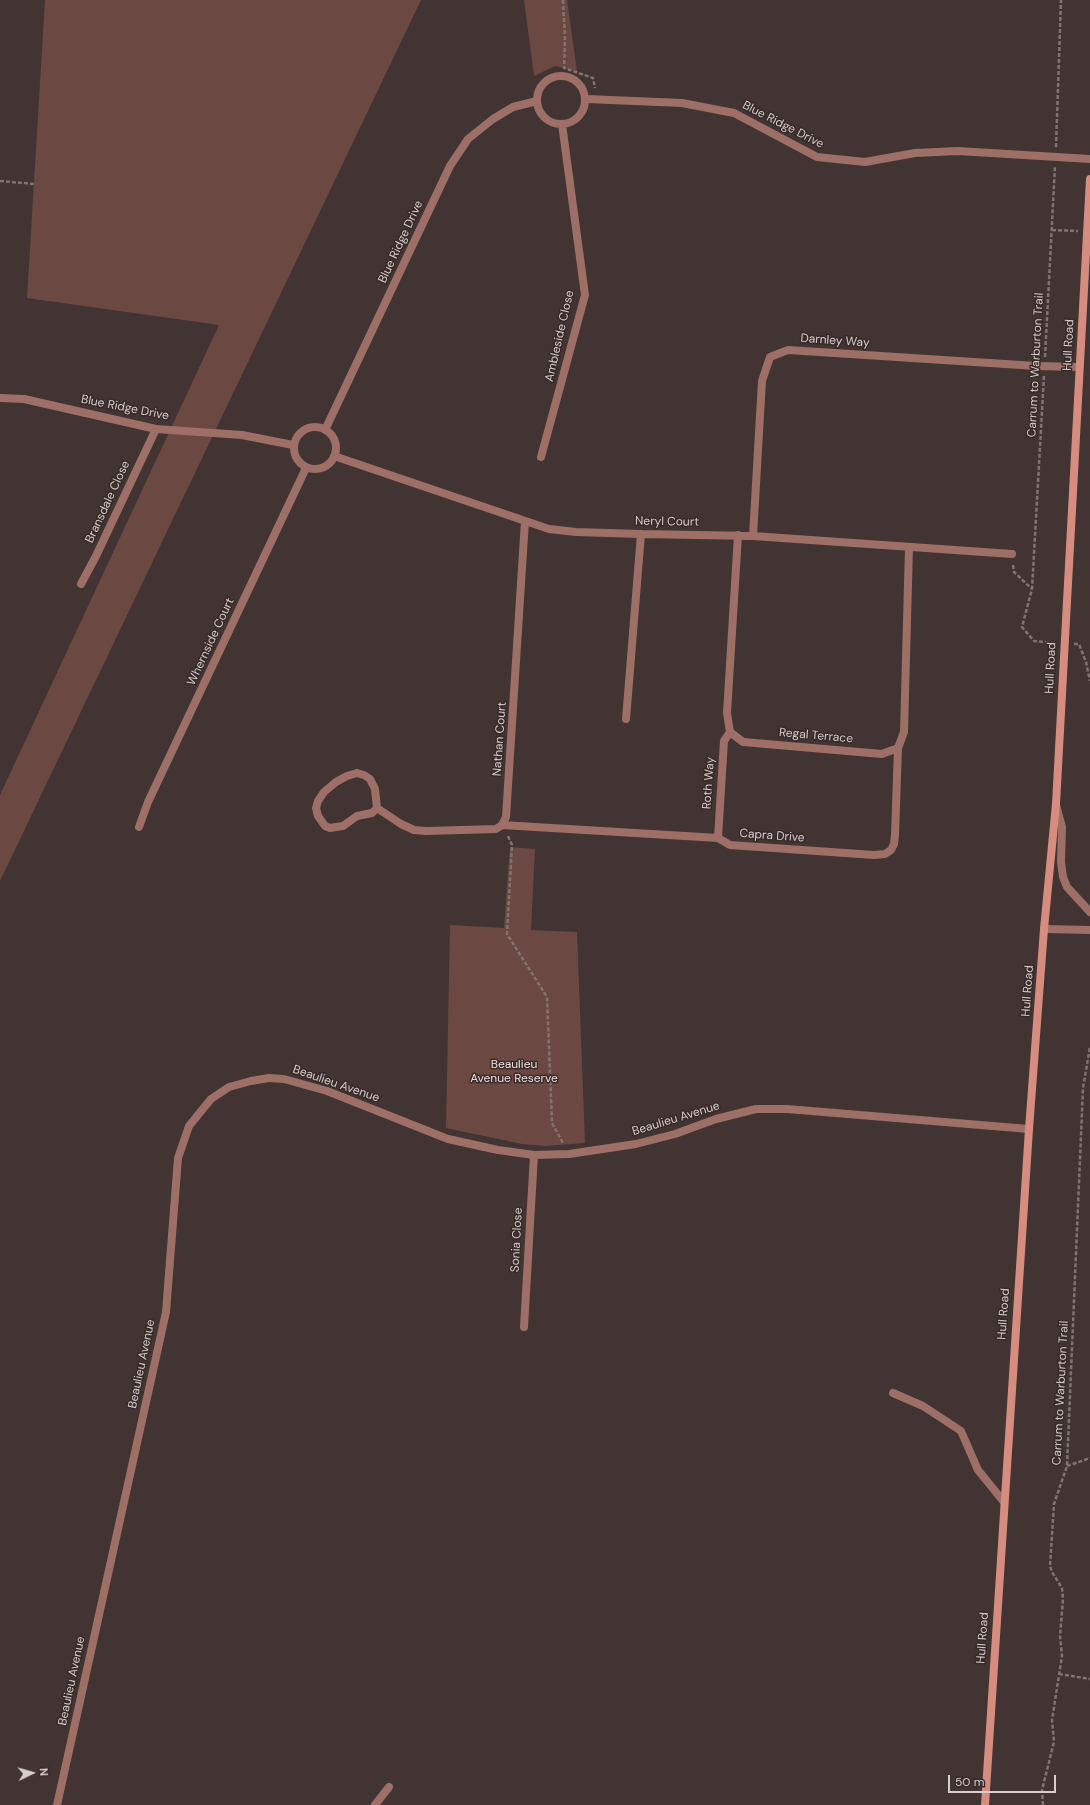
<!DOCTYPE html>
<style>
body{margin:0}
#map{position:relative;width:1090px;height:1805px;overflow:hidden;background:#413432;font-family:"DM Sans",sans-serif}
canvas{display:block}
.north{position:absolute;left:12px;top:1753px;width:40px;height:40px;-webkit-text-stroke:3px #372a28;paint-order:stroke;rotate:85deg;font-size:11px;font-weight:700;line-height:16px;text-align:center;color:#d7cfcd}
.north::after{content:'';display:block;margin:auto;width:14px;height:18px;background:#d7cfcd;clip-path:polygon(50% 0,100% 100%,50% 72%,0 100%)}
.scale{position:absolute;left:948px;top:1775px;width:108px;height:18px;box-sizing:border-box;border:2px solid #d7cfcd;border-top:0;padding-left:5px;font-size:12px;line-height:14px;white-space:nowrap;color:#d7cfcd;-webkit-text-stroke:3px #372a28;paint-order:stroke}
</style>
<div id="map">
<canvas width="1090" height="1805"></canvas>
<div class="north">N</div>
<div class="scale">50 m</div>
</div>
<script>
const c = document.querySelector('canvas').getContext('2d');
c.lineJoin = 'round';
function paint(path, color) { c.fillStyle = color; c.fill(path, 'evenodd'); }
const shape = rows => new Path2D(rows.map(r => 'M' + r).join(''));
function trace(path, color, width, dash) { c.strokeStyle = color; c.lineWidth = width; c.lineCap = dash ? 'butt' : 'round'; c.setLineDash(dash || []); c.stroke(path); }
function write(font, color, halo, rows, align = 'center') {
  c.font = font + ' "DM Sans",sans-serif'; c.lineWidth = 3; c.setLineDash([]); c.textBaseline = 'middle'; c.strokeStyle = halo; c.fillStyle = color; for (const [text, x, y, turn = 0] of rows) {
    c.save(); c.translate(x, y); c.rotate((+turn || 0) * Math.PI / 180); c.textAlign = isNaN(turn) ? turn : align; if (halo) c.strokeText(text, 0, 0); c.fillText(text, 0, 0); c.restore();
  }
}
paint(shape([
 [45,0,421,0,0,881,0,795,219,325,27,298],
 [524,0,567,0,577,71,555,66,534,76],
 [510,847,535,849,531,930,577,932,585,1143,545,1146,522,1144,446,1128,450,925,504,928]
]), '#6b4842');
trace(shape([
 [563,0,565,39,564,68,593,78,595,88],
 [1056,147,1061,0],
 [0,181,34,184],
 [1052,230,1078,231],
 [1045,357,1055,166],
 [1044,376,1032,589,1022,627,1034,641,1055,643],
 [1013,565,1014,572,1032,589],
 [1074,644,1079,644,1086,662,1090,681],
 [508,836,512,845,507,934,547,997,552,1123,563,1143],
 [1067,1466,1090,1458],
 [1059,1674,1090,1679],
 [1043,1805,1042,1790,1054,1742,1052,1720,1062,1656,1060,1636,1063,1599,1062,1588,1052,1572,1050,1566,1054,1504,1067,1466,1083,1088,1090,1047]
]), '#7f7472', 2.5, [4, 2]);
trace(shape([
 '537 100a24 24 0 1 1 48 0a24 24 0 1 1-48 0Z',
 [586,99,682,103,734,113,817,157,865,162,915,153,958,151,1090,159],
 [0,398,24,399,156,429,242,435,293,445],
 '294 448a21 21 0 1 1 42 0a21 21 0 1 1-42 0Z',
 [325,430,450,166,468,139,493,119,513,107,537,101],
 [334,456,549,529,576,532,641,534,753,536,1012,554],
 [541,457,585,295,562,124],
 [738,535,727,713,730,732,743,742,882,754,898,748,904,732,909,547],
 [753,536,762,381,770,357,788,350,1036,366,1079,367],
 [81,584,96,556,156,429],
 [626,719,641,534],
 [357,773,364,775,370,779,375,789,377,808,372,813,357,816,343,826,330,828,325,826,318,816,316,808,318,801,324,792,336,782,347,776,357,773],
 [1056,805,1062,827,1061,862,1063,877,1067,887,1090,912],
 [377,808,401,824,414,830,426,831,496,829,502,825,506,817,525,521],
 [502,825,718,838,730,845,874,855,885,854,891,850,894,844,895,835,898,748],
 [139,827,148,802,306,468],
 [718,838,724,741,730,732],
 [1044,929,1090,930],
 [524,1327,534,1155],
 [893,1393,923,1406,961,1431,978,1470,1004,1502],
 [57,1805,166,1312,178,1158,189,1126,211,1099,229,1087,251,1081,269,1078,284,1079,327,1091,448,1139,498,1150,534,1155,569,1154,636,1144,675,1134,716,1119,756,1109,787,1109,1029,1129],
 [375,1805,389,1787]
]), '#9d6f67', 8);
trace(shape([
 [985,1805,1029,1129,1044,929,1056,804,1090,179]
]), '#d68d80', 8);
write('12px', '#d7cfcd', '#372a28', [
 ["Blue Ridge Drive",783,125,27],
 ["Blue Ridge Drive",401,242,-65],
 ["Ambleside Close",560,336,-77],
 ["Darnley Way",835,341,4],
 ["Hull Road",1069,345,-87],
 ["Carrum to Warburton Trail",1036,365,-87],
 ["Blue Ridge Drive",125,408,11],
 ["Bransdale Close",108,502,-65],
 ["Neryl Court",667,522,1],
 ["Whernside Court",211,642,-65],
 ["Hull Road",1051,668,-87],
 ["Regal Terrace",816,736,5],
 ["Nathan Court",500,739,-86],
 ["Roth Way",709,783,-86],
 ["Capra Drive",772,836,4],
 ["Hull Road",1028,991,-86],
 ["Beaulieu Avenue",336,1084,19],
 ["Beaulieu Avenue",676,1119,-17],
 ["Sonia Close",517,1240,-87],
 ["Hull Road",1004,1314,-86],
 ["Beaulieu Avenue",142,1364,-78],
 ["Carrum to Warburton Trail",1061,1393,-87],
 ["Hull Road",983,1638,-86],
 ["Beaulieu Avenue",72,1681,-78]
]);
write('12px', '#f2e0dc', '#372a28', [
 ["Beaulieu",514,1065],
 ["Avenue Reserve",514,1079]
]);
</script>
